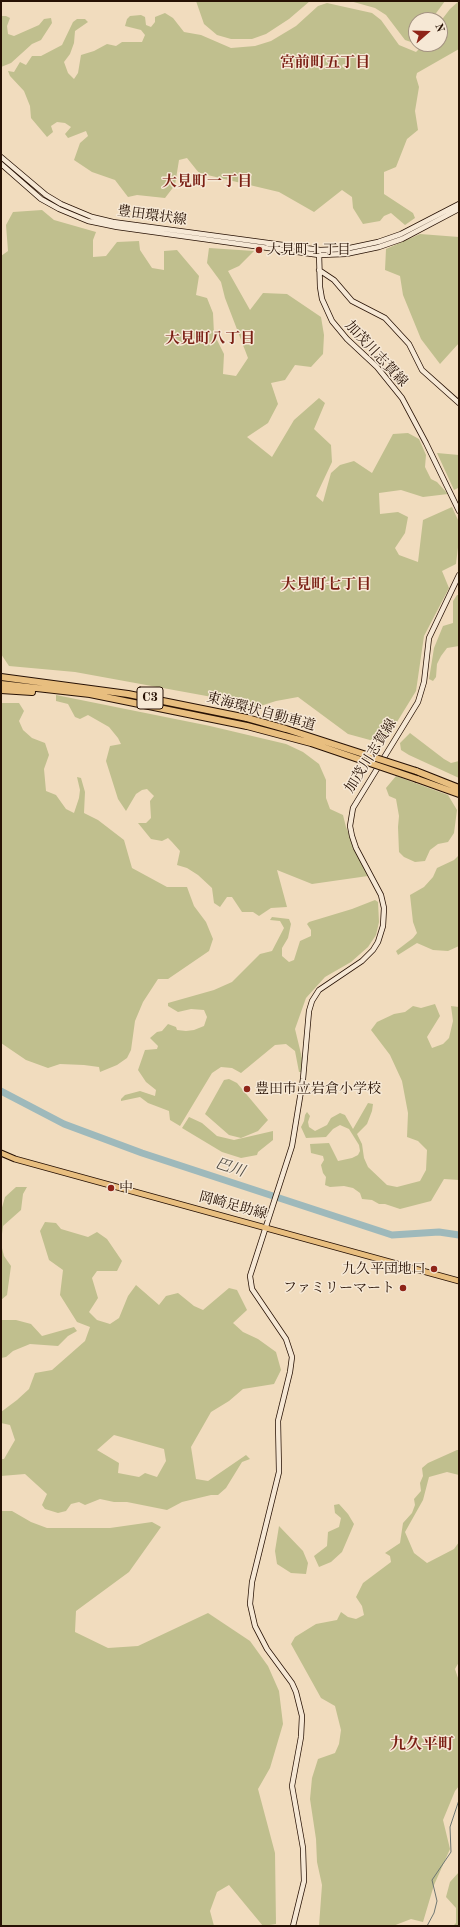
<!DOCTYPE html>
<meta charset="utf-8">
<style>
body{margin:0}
#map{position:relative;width:460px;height:1927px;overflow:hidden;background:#f1dcbe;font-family:"Old Standard TT",serif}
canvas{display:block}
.frame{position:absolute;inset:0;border:2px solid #271104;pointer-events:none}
.north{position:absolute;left:408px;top:12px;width:40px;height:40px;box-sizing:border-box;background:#f6e8d5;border:1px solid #a39281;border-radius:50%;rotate:70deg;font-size:11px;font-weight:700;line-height:16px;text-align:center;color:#271104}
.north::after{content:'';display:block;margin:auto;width:14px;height:18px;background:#8f2418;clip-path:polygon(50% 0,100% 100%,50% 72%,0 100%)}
</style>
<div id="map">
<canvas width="460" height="1927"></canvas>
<div class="frame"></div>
<div class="north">N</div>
</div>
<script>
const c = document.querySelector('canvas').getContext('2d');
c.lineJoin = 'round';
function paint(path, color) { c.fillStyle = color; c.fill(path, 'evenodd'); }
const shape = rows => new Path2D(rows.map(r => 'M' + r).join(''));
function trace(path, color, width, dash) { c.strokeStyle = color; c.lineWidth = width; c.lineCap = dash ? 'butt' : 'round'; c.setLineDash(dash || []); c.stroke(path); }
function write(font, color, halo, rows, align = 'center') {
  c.font = font + ' "Old Standard TT","Noto Serif JP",serif'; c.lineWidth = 3; c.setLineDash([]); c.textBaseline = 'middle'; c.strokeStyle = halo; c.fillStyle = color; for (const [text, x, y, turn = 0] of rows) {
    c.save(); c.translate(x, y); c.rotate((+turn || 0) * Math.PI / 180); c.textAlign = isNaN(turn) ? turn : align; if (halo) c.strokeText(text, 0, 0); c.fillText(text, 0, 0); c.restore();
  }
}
paint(shape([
 [196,1,310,1,289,19,266,34,252,39,231,39,217,35,204,24],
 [350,1,445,1,431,20,416,20,416,41,414,43,405,40,386,15,375,8],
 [459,1,459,49,417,73,416,77,419,87,415,111,418,130,407,139,396,167,384,172,384,194,413,213,415,218,405,225,391,213,384,216,380,221,363,224,353,208,352,197,342,190,314,212,279,192,199,173,187,158,179,160,175,185,165,198,137,195,128,197,115,180,92,172,74,160,80,143,88,136,86,131,68,138,65,134,71,127,65,123,57,122,51,126,53,132,47,137,31,118,30,106,24,91,10,76,8,71,14,72,20,62,26,65,32,56,41,56,62,45,73,22,77,19,85,19,88,22,75,31,74,43,70,54,64,62,68,73,74,79,78,73,81,55,94,51,107,44,116,46,122,42,142,42,145,35,141,30,125,26,127,19,130,16,141,15,145,17,146,25,151,27,155,22,155,17,165,13,173,18,184,32,201,35,231,48,255,46,271,41,296,26,318,6,327,3,372,13,381,20,399,45,416,52,424,44,440,44,440,22,450,9],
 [1,16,6,16,10,18,7,26,8,34,14,36,39,25,44,19,51,18,52,23,41,40,32,44,11,63,1,67],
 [42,210,54,220,96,232,93,240,93,257,106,256,117,242,139,241,140,250,152,268,164,270,164,251,177,250,199,276,196,295,207,298,213,313,214,334,224,354,223,374,236,376,248,358,225,298,221,282,207,263,209,248,254,251,239,266,228,271,250,310,263,293,287,294,321,317,324,335,323,354,311,367,295,365,285,380,271,383,278,404,268,423,247,437,272,457,294,420,319,398,325,403,314,429,331,445,332,462,316,496,323,502,331,473,340,465,354,461,372,473,393,434,408,433,419,439,426,455,425,467,431,479,437,482,448,494,423,497,401,490,379,493,380,514,398,512,408,517,405,533,395,548,399,555,418,562,423,520,452,507,458,520,459,539,456,564,442,571,449,588,424,636,416,691,389,735,370,740,348,734,298,697,276,701,251,709,234,701,75,672,9,666,1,654,1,256,8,251,6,225,13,212],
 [420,234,459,237,459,343,440,364,421,339,403,295,400,276,385,270,386,249],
 [437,453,459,455,458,488,454,490],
 [457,595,459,595,459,646,447,648,441,656,437,664,436,677,433,681,429,679,434,648,443,626,453,623,453,601],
 [56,695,210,726,286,744,303,752,319,764,326,780,326,798,330,809,343,815,346,827,368,876,312,884,277,870,287,907,271,908,259,916,253,912,242,912,232,897,227,897,220,907,214,903,212,888,198,875,187,868,177,865,180,851,172,842,168,838,162,841,151,839,138,823,146,823,151,818,150,801,154,796,147,789,142,790,136,794,126,811,118,799,106,761,110,746,121,744,118,738,109,727,88,715,80,719,75,717,68,704,56,701],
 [1,703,19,703,24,711,19,721,23,730,32,738,45,743,49,755,44,769,46,791,56,795,66,809,74,813,79,798,80,790,77,777,81,778,85,792,84,813,98,820,124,840,132,868,167,887,187,887,194,906,206,922,213,939,209,951,168,979,158,979,143,1002,135,1021,131,1050,127,1058,117,1065,100,1072,99,1067,84,1065,60,1064,48,1068,26,1060,1,1043],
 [410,733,444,759,451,763,459,761,459,778,409,755,401,750,400,743],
 [396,776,448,795,457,810,454,833,448,842,438,844,430,850,425,861,415,862,404,857,399,852,398,827,399,816,396,799,389,796,386,788],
 [459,855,459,946,448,951,433,950,417,943,398,955,396,951,413,938,417,933,413,922,410,895,424,887,433,877,437,868,454,860],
 [375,900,378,902,379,922,376,935,368,947,351,962,325,977,306,998,295,1029,302,1058,301,1072,299,1072,295,1051,286,1044,275,1045,241,1073,232,1068,221,1067,212,1073,180,1126,170,1120,169,1111,148,1103,140,1097,121,1101,121,1099,125,1095,140,1091,155,1096,156,1090,146,1082,138,1070,145,1050,157,1049,158,1046,150,1038,157,1032,162,1031,168,1024,176,1027,177,1030,186,1031,194,1030,204,1026,207,1017,204,1010,191,1009,178,1012,168,1006,168,1003,214,990,232,982,260,954,272,951,284,928,280,921,270,920,272,917,289,919,291,924,288,938,282,948,282,956,289,962,294,960,300,941,311,936,311,930,307,924,309,922,352,909],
 [435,1004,440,1016,427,1037,432,1048,443,1044,449,1038,453,1021,451,1006,459,1007,459,1180,444,1179,431,1201,400,1209,385,1204,379,1204,372,1200,362,1199,360,1193,353,1188,344,1186,330,1187,325,1185,326,1177,323,1173,321,1165,324,1160,323,1156,311,1153,310,1144,329,1143,338,1161,352,1158,358,1155,360,1151,359,1145,349,1129,340,1125,333,1129,326,1137,306,1138,301,1127,304,1121,305,1115,307,1112,310,1116,308,1122,309,1127,315,1131,327,1125,331,1118,340,1113,345,1115,353,1129,368,1103,373,1104,372,1111,367,1124,357,1134,362,1144,364,1158,368,1167,387,1185,397,1187,420,1181,426,1170,427,1150,418,1141,407,1137,408,1113,402,1081,390,1055,371,1030,377,1022,394,1014,405,1012,413,1006,421,1008],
 [229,1079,237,1083,268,1120,258,1131,241,1138,229,1135,205,1114,224,1080],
 [189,1117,202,1123,217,1136,234,1140,273,1131,273,1140,258,1152,257,1155,241,1158,222,1152,182,1128],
 [16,1187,27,1187,23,1194,21,1210,3,1226,1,1242,1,1211,5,1197],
 [45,1222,56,1223,61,1229,88,1237,97,1232,107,1239,122,1261,117,1271,97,1271,92,1278,98,1298,89,1312,97,1320,110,1324,119,1318,128,1296,136,1285,159,1305,166,1296,178,1293,194,1306,203,1310,229,1288,237,1290,247,1310,233,1323,243,1332,258,1339,276,1352,281,1370,274,1384,243,1389,229,1401,211,1412,191,1447,196,1479,208,1481,246,1455,250,1459,242,1462,226,1488,218,1495,211,1495,182,1502,167,1510,127,1502,114,1502,100,1499,85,1505,79,1502,71,1504,66,1511,58,1513,45,1509,42,1505,47,1494,25,1474,1,1476,1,1459,4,1459,15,1440,10,1425,1,1423,1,1412,17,1400,29,1389,35,1373,52,1370,85,1341,90,1327,77,1322,60,1295,63,1270,49,1260,40,1231],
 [114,1435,164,1449,166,1461,157,1477,145,1473,139,1477,118,1473,119,1463,97,1450],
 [1,1244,4,1256,11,1266,7,1295,1,1300],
 [1,1320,16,1320,31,1324,42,1336,74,1327,77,1331,68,1336,58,1346,30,1344,13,1351,6,1357,1,1358],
 [457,1450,459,1450,459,1475,447,1472,429,1477,423,1500,405,1532,414,1553,427,1563,454,1549,459,1542,459,1662,455,1669,459,1681,459,1786,455,1791,443,1820,450,1849,434,1885,423,1922,411,1919,393,1926,319,1926,322,1885,317,1862,316,1839,310,1799,312,1778,318,1759,335,1753,339,1744,341,1730,335,1706,321,1698,291,1644,295,1637,316,1624,337,1620,341,1612,348,1617,356,1619,364,1615,362,1606,356,1597,363,1583,391,1562,390,1556,385,1553,400,1543,403,1523,412,1513,415,1505,414,1499,421,1491,420,1483,423,1476,422,1468,428,1463],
 [339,1504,348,1514,354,1524,342,1552,331,1562,319,1567,314,1556,327,1546,328,1532,339,1527,341,1518,335,1513,334,1505],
 [1,1511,12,1511,31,1522,47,1528,110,1528,152,1522,161,1527,129,1572,76,1611,75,1632,108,1648,138,1646,208,1613,250,1641,268,1666,279,1691,283,1724,270,1768,258,1789,275,1853,276,1924,263,1926,229,1885,217,1892,210,1911,214,1926,1,1926],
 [279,1526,303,1551,308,1563,306,1574,291,1573,277,1564,275,1551],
 [459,1872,459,1926,453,1926,456,1923,456,1908,446,1897,450,1882]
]), '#c0bf8e');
trace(shape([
 [427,1926,434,1913,437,1901,432,1880,451,1852,450,1827,459,1800]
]), '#6e7672', 1);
trace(shape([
 [1,1091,64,1124,142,1153,392,1235,439,1232,459,1235]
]), '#9eb9bb', 7);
const secondary = shape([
 [1,157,46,195,61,204,92,217,113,222,320,250,345,249,378,242,401,234,459,204],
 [1,164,41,199,59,209,88,221,117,227,319,255,346,254,379,247,402,239,459,209],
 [319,253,320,287,322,299,332,321,347,339,377,367,402,398,426,443,459,511],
 [319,270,334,280,352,301,385,318,409,344,422,370,459,403],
 [293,1926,304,1881,303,1848,292,1786,301,1737,302,1716,296,1692,292,1683,267,1649,255,1626,250,1604,252,1582,279,1472,278,1421,290,1372,292,1357,286,1339,252,1289,250,1276,292,1146,303,1079,309,1011,312,1001,319,990,362,961,373,950,378,942,383,926,384,908,381,895,356,848,352,836,350,826,353,808,418,702,424,682,429,638,459,575]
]);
const primary = shape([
 [1,1153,15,1159,459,1281]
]);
const highway = shape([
 [1,677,128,694,247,718],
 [1,684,90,694,247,726],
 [1,690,32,692],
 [416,771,459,788],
 [417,779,459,794]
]);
trace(secondary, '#271104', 6);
trace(primary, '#271104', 7);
trace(highway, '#271104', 8);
trace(secondary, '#f6e8d5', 4.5);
trace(primary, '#e8be7f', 5);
trace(highway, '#e8be7f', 6);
const highwayBridge = shape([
 [247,718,286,729,416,771],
 [247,726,311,743,417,779]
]);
trace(highwayBridge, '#271104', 8, []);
trace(highwayBridge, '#e8be7f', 6);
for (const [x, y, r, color] of [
 [259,250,4,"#8f2418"],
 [247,1089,4,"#8f2418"],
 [111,1188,4,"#8f2418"],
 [434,1269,4,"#8f2418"],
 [403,1288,4,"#8f2418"]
]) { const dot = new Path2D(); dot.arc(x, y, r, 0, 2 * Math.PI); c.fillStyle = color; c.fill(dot); trace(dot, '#f6e8d5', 1.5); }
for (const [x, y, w] of [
 [150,698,26]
]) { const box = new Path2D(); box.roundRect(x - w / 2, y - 11, w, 22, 3); c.fillStyle = '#f6e8d5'; c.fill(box); trace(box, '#271104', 1); }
write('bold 13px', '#271104', null, [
 ["C3",150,698]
]);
write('14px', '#271104', '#f6e8d5', [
 ["豊田環状線",152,216,8],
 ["加茂川志賀線",376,354,47],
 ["東海環状自動車道",261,712,15],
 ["加茂川志賀線",371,756,-58],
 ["岡崎足助線",233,1206,15]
]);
write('14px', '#271104', '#f6e8d5', [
 ["大見町１丁目",267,250],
 ["豊田市立岩倉小学校",255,1089],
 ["中",119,1188],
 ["九久平団地口",426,1269,"right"],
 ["ファミリーマート",395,1288,"right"]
], 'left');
write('bold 15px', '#7a1f14', '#f6e8d5', [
 ["宮前町五丁目",325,63],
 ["大見町一丁目",207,182],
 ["大見町八丁目",210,339],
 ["大見町七丁目",326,585]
]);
write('italic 15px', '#514c44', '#f6e8d5', [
 ["巴川",230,1168,18]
]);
write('bold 16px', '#7a1f14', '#f6e8d5', [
 ["九久平町",422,1745]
]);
</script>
